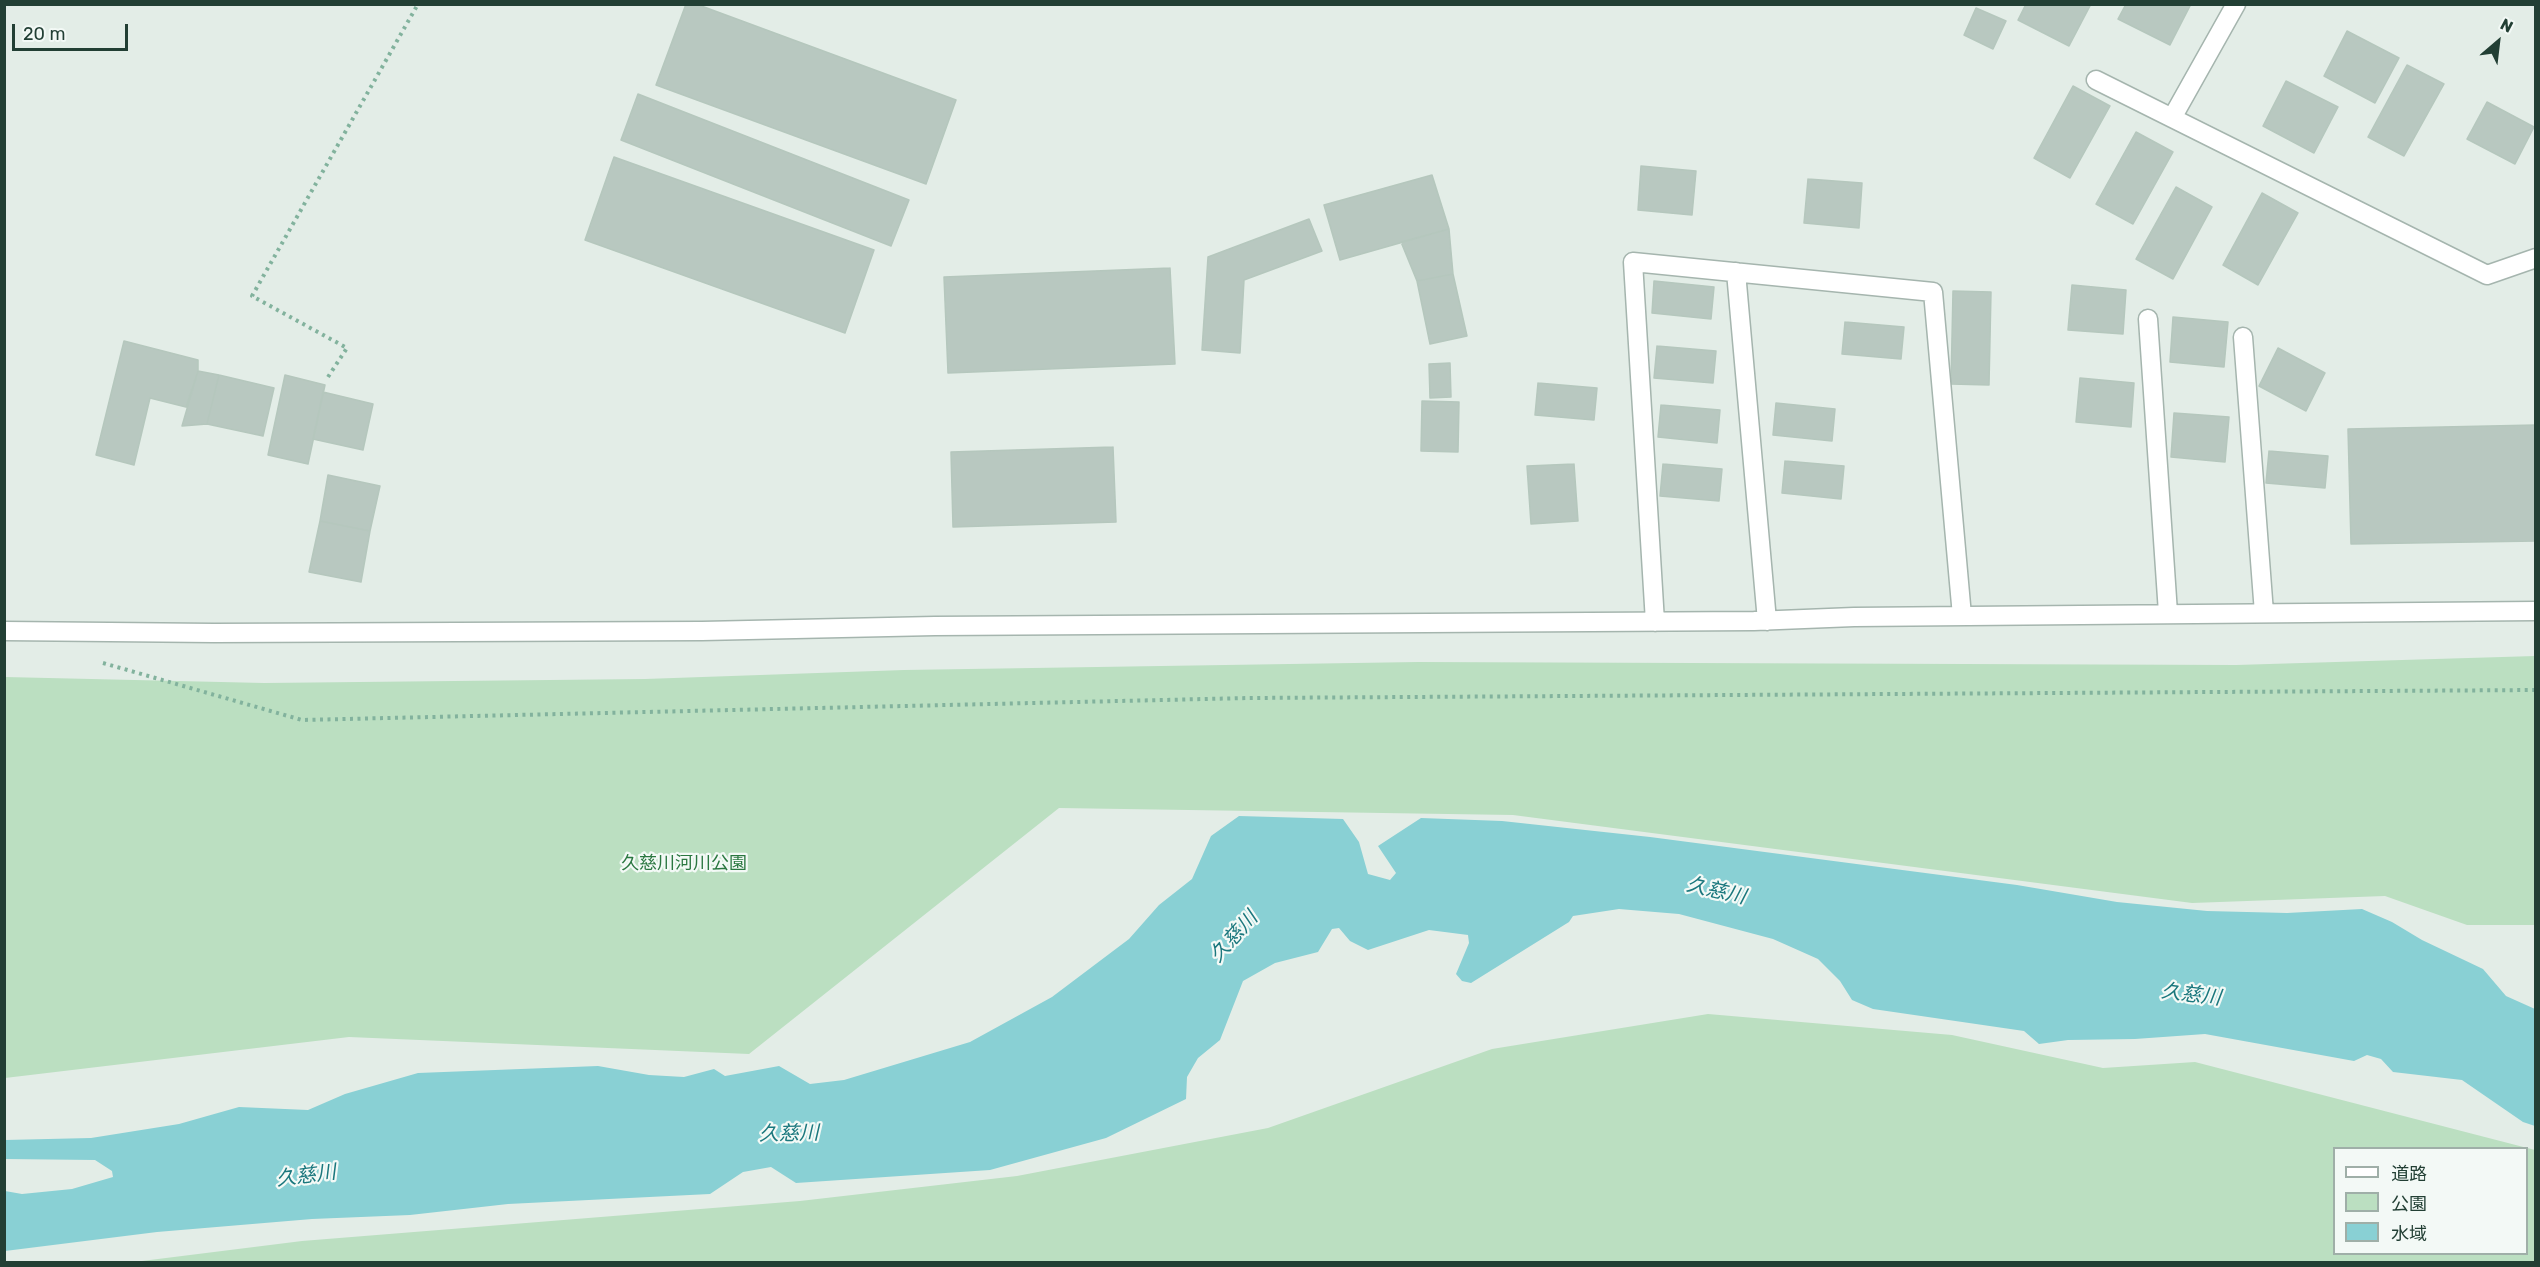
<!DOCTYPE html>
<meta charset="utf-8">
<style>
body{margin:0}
#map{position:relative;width:2540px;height:1267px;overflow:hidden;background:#e3ede7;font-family:Rubik,"Noto Sans JP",sans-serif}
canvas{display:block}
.frame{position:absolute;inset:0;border:6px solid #223f34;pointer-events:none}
.legend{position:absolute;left:2333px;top:1147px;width:195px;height:108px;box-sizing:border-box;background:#f3f9f6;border:2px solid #9fafa8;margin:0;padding:8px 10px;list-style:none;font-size:18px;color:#223f34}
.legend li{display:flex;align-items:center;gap:12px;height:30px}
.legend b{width:30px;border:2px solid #9fafa8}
.north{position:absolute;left:2468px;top:12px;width:60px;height:60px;-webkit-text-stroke:4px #f3f9f6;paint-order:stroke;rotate:28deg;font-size:16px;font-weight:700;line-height:24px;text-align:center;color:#223f34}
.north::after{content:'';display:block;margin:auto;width:21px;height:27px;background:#223f34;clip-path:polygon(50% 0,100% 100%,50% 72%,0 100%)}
.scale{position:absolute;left:12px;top:24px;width:116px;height:27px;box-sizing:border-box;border:3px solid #223f34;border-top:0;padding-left:8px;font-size:18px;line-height:21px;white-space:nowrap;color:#223f34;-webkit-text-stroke:4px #f3f9f6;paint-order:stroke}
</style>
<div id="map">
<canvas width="2540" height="1267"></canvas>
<div class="frame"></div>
<ul class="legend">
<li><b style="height:8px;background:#fff"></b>道路</li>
<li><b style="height:16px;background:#bbdfc1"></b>公園</li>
<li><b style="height:16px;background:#89d0d4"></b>水域</li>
</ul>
<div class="north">N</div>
<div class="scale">20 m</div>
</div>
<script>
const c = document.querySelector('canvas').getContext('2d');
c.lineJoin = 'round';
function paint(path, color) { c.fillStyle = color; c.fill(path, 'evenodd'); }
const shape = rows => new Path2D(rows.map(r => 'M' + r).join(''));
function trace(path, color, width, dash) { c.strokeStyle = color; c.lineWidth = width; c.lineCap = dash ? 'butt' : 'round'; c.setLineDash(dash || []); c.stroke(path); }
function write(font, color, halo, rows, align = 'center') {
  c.font = font + ' Rubik,"Noto Sans JP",sans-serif'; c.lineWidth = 4.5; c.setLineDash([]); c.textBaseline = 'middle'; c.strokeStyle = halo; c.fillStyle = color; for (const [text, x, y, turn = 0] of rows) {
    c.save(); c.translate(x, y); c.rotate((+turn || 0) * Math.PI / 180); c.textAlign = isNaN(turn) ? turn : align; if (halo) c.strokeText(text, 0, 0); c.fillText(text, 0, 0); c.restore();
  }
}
paint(shape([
 [2535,656,2535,925,2467,925,2385,896,2192,903,1513,815,1059,808,749,1054,349,1037,5,1078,5,677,264,683,645,679,904,670,1418,662,2236,665],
 [1708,1014,1952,1035,2103,1068,2195,1062,2535,1150,2535,1262,134,1262,302,1241,800,1201,1017,1176,1268,1128,1492,1049],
 [2334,1148,2526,1148,2526,1254,2334,1254]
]), '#bbdfc1');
paint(shape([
 [1239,816,1343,819,1359,842,1368,874,1390,880,1396,873,1378,846,1421,818,1502,821,1650,837,2017,885,2117,902,2207,911,2287,913,2362,909,2392,922,2422,940,2483,969,2506,996,2535,1009,2535,1126,2523,1122,2462,1080,2393,1072,2381,1059,2367,1055,2354,1061,2205,1034,2135,1039,2068,1040,2039,1044,2024,1031,1873,1009,1852,1000,1840,981,1818,959,1773,939,1679,914,1619,909,1573,916,1569,922,1471,983,1462,981,1456,974,1469,943,1468,935,1429,930,1368,950,1350,941,1339,928,1332,929,1318,952,1275,963,1243,981,1220,1040,1198,1058,1187,1077,1186,1099,1106,1138,990,1170,796,1183,771,1167,743,1172,710,1194,508,1204,410,1215,312,1219,157,1232,5,1251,5,1191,22,1194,72,1189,113,1177,112,1171,95,1160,5,1159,5,1140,91,1138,179,1124,239,1107,308,1110,345,1094,418,1073,598,1066,649,1075,684,1077,714,1069,725,1076,779,1066,810,1084,844,1080,970,1042,1052,997,1129,939,1159,905,1192,879,1211,836]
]), '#89d0d4');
const building = shape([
 [686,4,696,4,956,100,926,184,656,85,686,4],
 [2026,4,2091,4,2069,46,2018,20,2026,4],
 [2126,4,2191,4,2170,45,2118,19,2126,4],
 [1976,8,2006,21,1993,49,1964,35,1976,8],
 [2347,31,2399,58,2375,103,2324,76,2347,31],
 [2407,65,2444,84,2404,156,2368,137,2407,65],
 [2286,81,2338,107,2314,153,2263,126,2286,81],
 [2073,86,2110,106,2070,178,2034,158,2073,86],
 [638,94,909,200,891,246,621,140,638,94],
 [2487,102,2534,127,2515,164,2467,139,2487,102],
 [2136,132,2173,152,2133,224,2096,204,2136,132],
 [614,157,874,250,845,333,585,240,614,157],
 [1641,166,1696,171,1692,215,1638,210,1641,166],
 [1432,175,1449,229,1340,260,1324,205,1432,175],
 [1808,179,1862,183,1859,228,1804,223,1808,179],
 [2176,187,2212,207,2173,279,2136,259,2176,187],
 [2262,193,2298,213,2258,285,2223,265,2262,193],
 [1309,219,1322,251,1244,280,1240,353,1202,350,1208,257,1309,219],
 [1449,229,1453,274,1417,281,1401,242,1449,229],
 [1170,268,1175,364,948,373,944,277,1170,268],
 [1453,274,1467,336,1430,344,1417,281,1453,274],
 [1654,281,1714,287,1711,319,1652,313,1654,281],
 [2072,285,2126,290,2123,334,2068,330,2072,285],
 [1953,291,1991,292,1989,385,1951,384,1953,291],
 [2173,317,2228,322,2224,367,2170,362,2173,317],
 [1845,322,1904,327,1901,359,1842,354,1845,322],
 [124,341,198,360,198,371,186,407,150,398,134,465,96,455,124,341],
 [1657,346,1716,351,1713,383,1654,378,1657,346],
 [2278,348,2325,373,2306,411,2259,386,2278,348],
 [1450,363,1451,397,1430,398,1429,364,1450,363],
 [198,371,219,375,207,424,182,426,198,371],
 [219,375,274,388,263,436,207,424,219,375],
 [285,375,325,385,308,464,268,455,285,375],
 [2080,378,2134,383,2131,427,2076,422,2080,378],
 [1538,383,1597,388,1594,420,1535,415,1538,383],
 [323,392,373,404,363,450,313,439,323,392],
 [1422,401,1459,402,1458,452,1421,451,1422,401],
 [1776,403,1835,409,1832,441,1773,435,1776,403],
 [1661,405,1720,410,1717,443,1658,437,1661,405],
 [2174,413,2229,417,2225,462,2171,457,2174,413],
 [2536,425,2536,541,2351,544,2348,429,2536,425],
 [1113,447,1116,522,953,527,951,452,1113,447],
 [2269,451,2328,456,2325,488,2266,483,2269,451],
 [1785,461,1844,466,1841,499,1782,493,1785,461],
 [1574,464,1578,521,1531,524,1527,466,1574,464],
 [1663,464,1722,469,1719,501,1660,496,1663,464],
 [328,475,380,486,370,531,320,521,328,475],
 [320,521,370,531,361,582,309,572,320,521]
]);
paint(building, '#b8c8c0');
trace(building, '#b5c7bd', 1.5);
const minor = shape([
 [2096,80,2487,275,2536,258],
 [2172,118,2236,4],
 [1736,272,1767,621],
 [2148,319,2168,613],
 [2243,337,2264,613],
 [1655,622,1633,262,1933,292,1962,616],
 [4,631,214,633,702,631,935,626,1754,621,1854,617,2536,611]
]);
trace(minor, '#a5b5ae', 21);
trace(shape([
 [328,377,347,348,252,296,418,4],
 [103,663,302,720,1248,698,2536,690]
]), '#82b29d', 4, [3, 4.5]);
trace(minor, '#fff', 18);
write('18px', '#2a7740', '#f3f9f6', [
 ["久慈川河川公園",684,864]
]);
write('italic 20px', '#1a777d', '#f3f9f6', [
 ["久慈川",1716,891,13],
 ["久慈川",1234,937,-48],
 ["久慈川",2191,995,7],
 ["久慈川",789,1134,-1],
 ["久慈川",306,1176,-7]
]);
</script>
